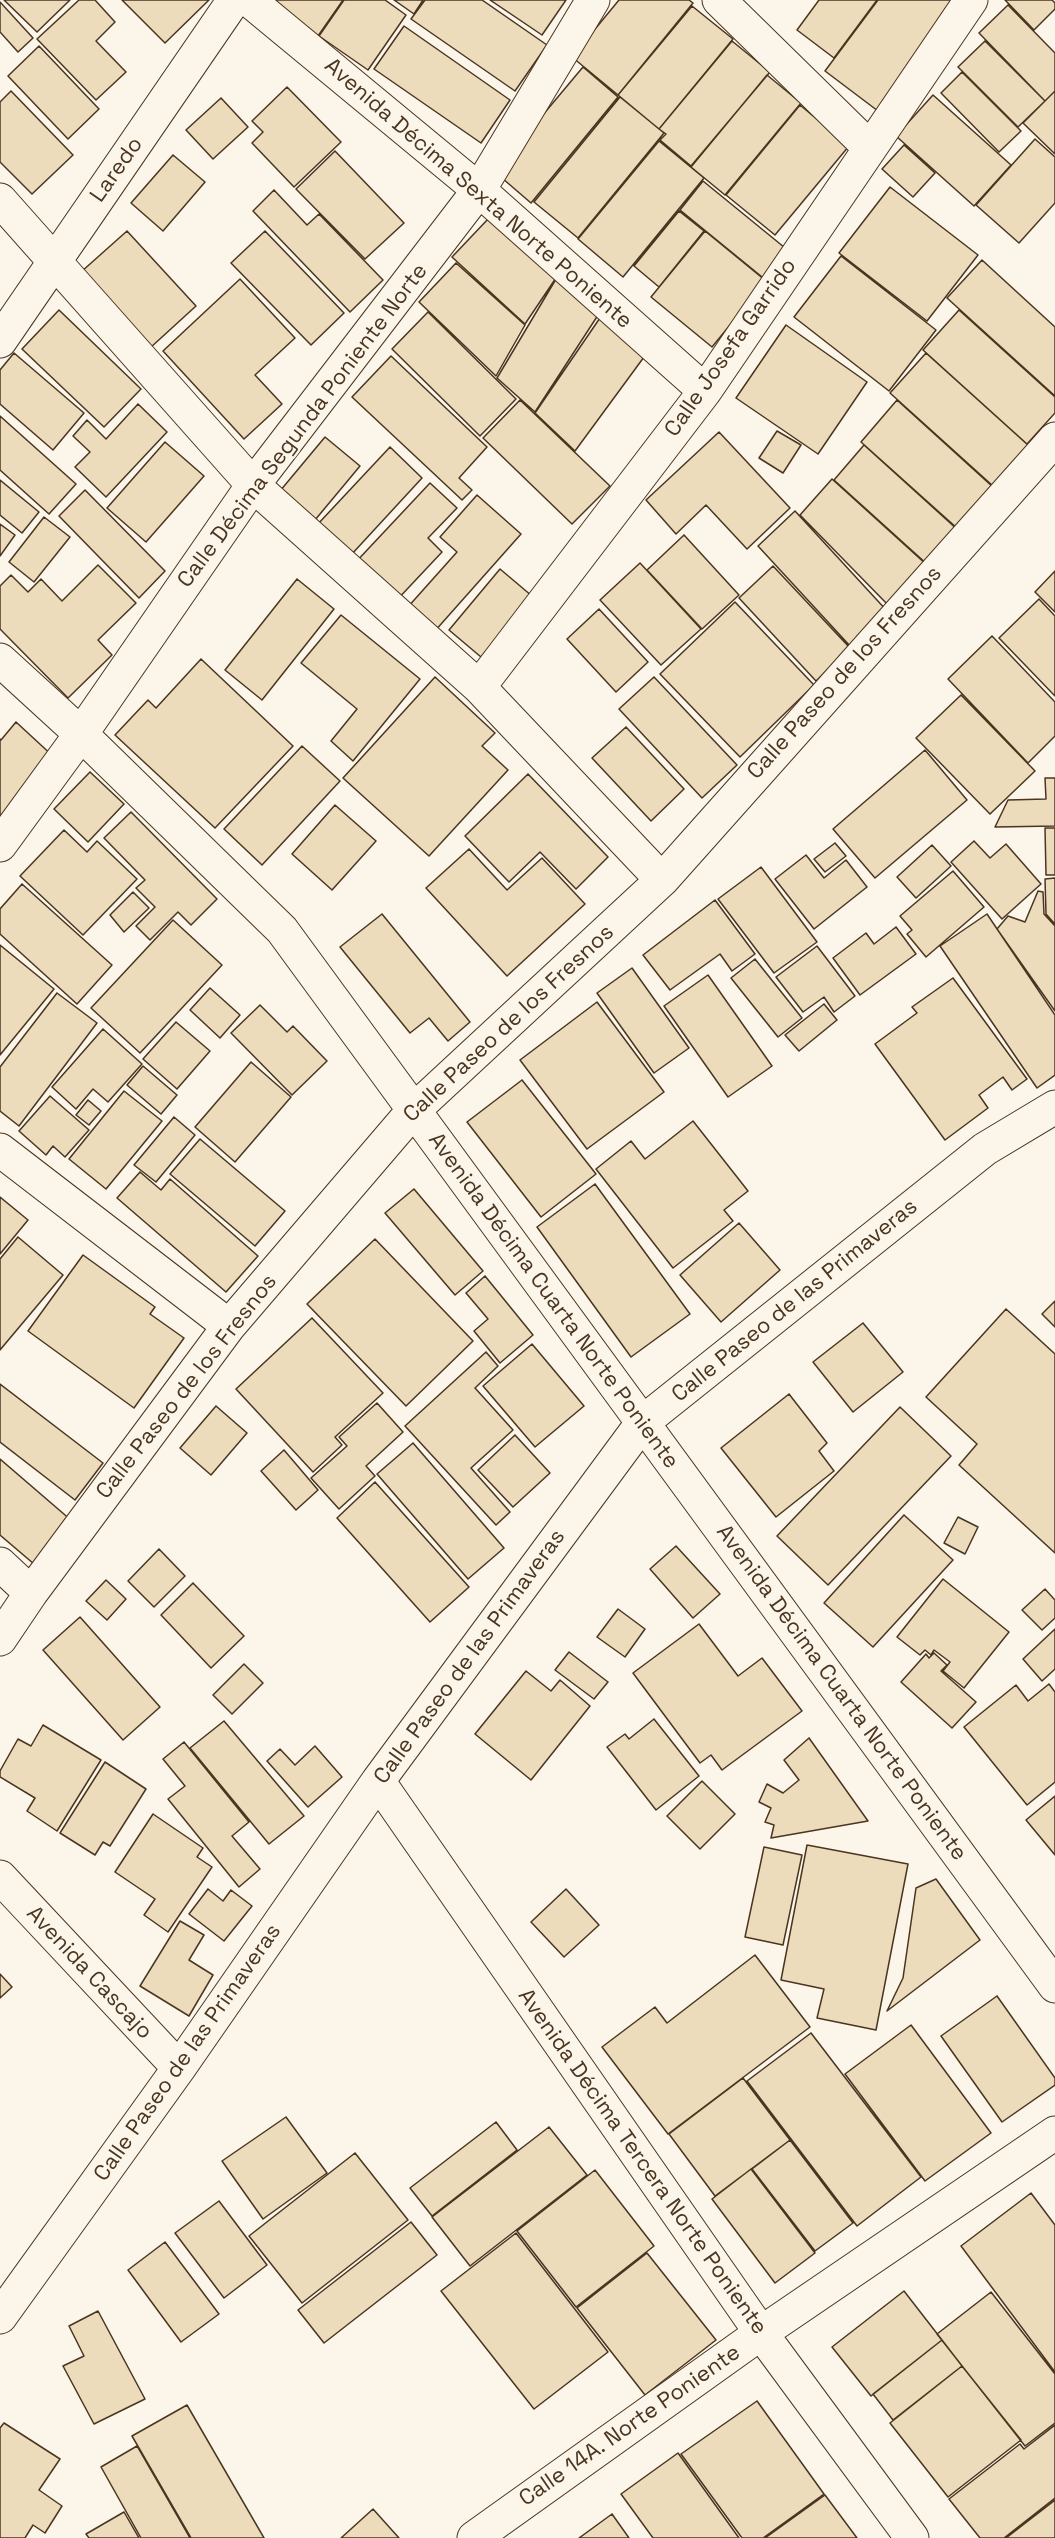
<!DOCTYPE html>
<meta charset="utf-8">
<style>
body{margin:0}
canvas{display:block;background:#fbf6e9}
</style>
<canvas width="1055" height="2538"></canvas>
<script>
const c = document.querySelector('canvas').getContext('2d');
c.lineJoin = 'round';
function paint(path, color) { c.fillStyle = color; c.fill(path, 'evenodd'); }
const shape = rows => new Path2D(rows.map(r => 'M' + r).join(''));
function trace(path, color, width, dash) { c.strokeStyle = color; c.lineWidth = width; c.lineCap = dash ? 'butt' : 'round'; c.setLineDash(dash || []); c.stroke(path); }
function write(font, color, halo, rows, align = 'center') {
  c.font = font + ' "Space Grotesk",sans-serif'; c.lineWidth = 4.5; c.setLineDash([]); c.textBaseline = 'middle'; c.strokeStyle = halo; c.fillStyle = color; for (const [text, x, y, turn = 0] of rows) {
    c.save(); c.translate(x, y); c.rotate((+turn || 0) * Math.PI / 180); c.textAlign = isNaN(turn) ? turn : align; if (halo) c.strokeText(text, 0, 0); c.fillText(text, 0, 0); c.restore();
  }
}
const building = shape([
 [4,0,70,0,37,32,4,0],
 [79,0,95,0,115,22,96,41,126,72,96,100,37,39,79,0],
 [122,0,209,0,165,43,122,0],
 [269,0,343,0,318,36,269,0],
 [344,0,385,0,406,15,368,70,319,36,344,0],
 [394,0,423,0,414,14,394,0],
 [425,0,482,0,547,45,515,91,411,19,425,0],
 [490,0,566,0,542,35,490,0],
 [619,0,689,0,693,3,618,95,572,57,619,0],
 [819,0,877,0,834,58,797,30,819,0],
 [878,0,953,0,878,111,825,71,878,0],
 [1005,0,1052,0,1055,3,1055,9,1034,30,1005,0],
 [0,2,33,38,18,52,0,32,0,2],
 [1008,5,1055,53,1055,91,1045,101,979,33,1008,5],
 [692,6,733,39,659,129,618,95,692,6],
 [404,26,510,100,481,143,374,69,404,26],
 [732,41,770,72,691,166,660,140,666,134,659,129,732,41],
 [985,41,1045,101,1018,127,958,67,985,41],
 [39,46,99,109,68,139,8,76,39,46],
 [583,67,618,97,531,203,495,172,583,67],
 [962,72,1021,131,999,152,941,93,962,72],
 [767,75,801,103,725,195,691,167,767,75],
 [287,87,341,142,294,187,252,143,263,132,252,121,287,87],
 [11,91,73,155,32,194,0,162,0,102,11,91],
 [1055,91,1055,154,1023,123,1055,91],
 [933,95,1011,165,974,206,896,136,933,95],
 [620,97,664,133,578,238,534,202,620,97],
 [221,98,248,127,213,159,186,130,221,98],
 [800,105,849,146,775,235,726,195,800,105],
 [1035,139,1055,157,1055,203,1019,243,976,205,1035,139],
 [659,141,704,178,623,277,578,239,659,141],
 [904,145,935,173,913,197,882,169,904,145],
 [335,151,404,223,365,259,296,189,335,151],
 [173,155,205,182,163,231,131,203,173,155],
 [703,181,790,252,767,281,680,210,703,181],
 [890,187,978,255,927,321,839,253,890,187],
 [274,190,307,225,319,214,383,280,350,312,253,211,274,190],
 [679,211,704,231,659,287,634,266,679,211],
 [489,218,558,275,525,324,452,257,489,218],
 [127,231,196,306,150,348,81,272,127,231],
 [265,231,344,313,311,345,231,263,265,231],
 [705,231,766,281,712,347,651,297,705,231],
 [841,256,936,330,889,391,794,317,841,256],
 [982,260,1055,327,1055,396,947,298,982,260],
 [456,263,525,325,496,376,419,302,456,263],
 [559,274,602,309,535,412,497,378,559,274],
 [240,279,295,338,255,375,282,404,244,439,163,351,240,279],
 [59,310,141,389,104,427,22,349,59,310],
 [959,310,1055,397,1055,413,1027,444,923,350,959,310],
 [428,312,516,399,480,436,392,349,428,312],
 [602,315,644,357,575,451,535,413,602,315],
 [786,325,867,382,818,454,736,398,786,325],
 [14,353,84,413,53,450,0,404,0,370,14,353],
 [926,353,1029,446,993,486,890,393,926,353],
 [391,356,487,447,459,478,472,490,462,500,352,397,391,356],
 [520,400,610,486,572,524,483,438,520,400],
 [897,400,994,488,958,529,861,442,897,400],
 [138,404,167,432,106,497,75,467,90,452,73,436,87,420,106,439,138,404],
 [0,416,76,484,49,514,0,470,0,416],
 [777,431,801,445,783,473,759,458,777,431],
 [719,432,790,508,747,549,706,505,676,534,646,500,719,432],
 [325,437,360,466,315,520,280,491,325,437],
 [165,442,204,476,146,542,107,508,165,442],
 [864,445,959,531,928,565,834,480,864,445],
 [390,447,422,478,351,555,317,525,390,447],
 [832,479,928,566,891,608,800,515,832,479],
 [0,480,39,512,22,533,0,515,0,480],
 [430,483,457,508,428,538,442,552,395,602,354,564,430,483],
 [85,490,165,571,139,598,59,516,85,490],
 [477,495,521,534,434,632,407,608,457,552,440,537,477,495],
 [795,511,888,612,851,647,758,546,795,511],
 [44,517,70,537,34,582,9,562,44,517],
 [0,524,15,535,0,556,0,524],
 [684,535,739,595,702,629,647,570,684,535],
 [640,563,701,629,661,665,600,600,640,563],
 [98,565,136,603,98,640,112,655,68,698,0,629,0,586,11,575,28,592,41,579,62,601,98,565],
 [773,566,850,648,816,681,739,598,773,566],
 [500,569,532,596,481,657,449,630,500,569],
 [1055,571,1055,612,1035,592,1055,571],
 [297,579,334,609,262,700,225,670,297,579],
 [1039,599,1055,616,1055,696,999,638,1039,599],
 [735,602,814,685,740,757,660,674,735,602],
 [599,609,648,662,616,692,567,639,599,609],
 [341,615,420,679,353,761,331,741,357,709,301,663,341,615],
 [992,636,1055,702,1055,736,1028,763,948,679,992,636],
 [201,659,293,746,215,828,115,735,148,700,156,708,201,659],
 [435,677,495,733,482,746,508,770,429,856,343,778,435,677],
 [654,677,737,765,702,798,619,709,654,677],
 [961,695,1035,771,990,814,916,738,961,695],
 [16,722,55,758,0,819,0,739,1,740,16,722],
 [626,727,684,789,651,821,592,758,626,727],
 [302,746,340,781,262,865,224,829,302,746],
 [925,750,967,800,875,878,833,829,925,750],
 [90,772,124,804,88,842,54,809,90,772],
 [528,774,608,857,576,889,540,852,509,882,465,836,528,774],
 [1045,778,1055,778,1055,826,995,827,1008,800,1046,799,1045,778],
 [335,805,376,841,332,890,292,854,335,805],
 [131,812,217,899,191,925,178,912,150,940,136,926,155,907,136,888,145,880,104,838,131,812],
 [1045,828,1055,828,1055,875,1046,875,1045,828],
 [64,830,87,852,97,841,137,879,83,935,20,876,64,830],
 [974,841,990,858,1006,844,1041,884,1002,919,951,862,974,841],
 [835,843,846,856,825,872,814,859,835,843],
 [932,845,951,866,916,898,897,877,932,845],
 [469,849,507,890,542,858,585,904,507,976,426,888,469,849],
 [806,855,824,878,846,860,867,887,814,929,775,879,806,855],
 [761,867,817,942,774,973,718,899,761,867],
 [953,871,984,907,926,957,907,934,912,930,900,916,953,871],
 [1055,878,1055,924,1046,914,1045,879,1055,878],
 [22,884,112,965,77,1004,0,934,0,909,22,884],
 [1038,891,1043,892,1044,914,1055,926,1055,1011,997,929,1008,916,1025,922,1038,891],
 [133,892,149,908,124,932,110,915,133,892],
 [715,900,755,954,732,971,720,954,670,990,643,955,715,900],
 [382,914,470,1022,448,1041,429,1018,410,1033,340,947,382,914],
 [987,914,1055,1015,1055,1075,1037,1088,940,946,987,914],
 [173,920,222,965,140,1053,91,1008,173,920],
 [896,927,916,954,860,995,833,958,866,933,874,944,896,927],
 [0,945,54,989,0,1055,0,945],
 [817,946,855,996,834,1012,824,997,803,1012,776,977,817,946],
 [755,959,802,1018,778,1037,731,978,755,959],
 [632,968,689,1048,654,1073,597,993,632,968],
 [708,975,772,1066,728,1097,664,1006,708,975],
 [953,978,1027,1079,1012,1090,1003,1077,979,1095,988,1108,945,1140,875,1044,917,1013,912,1007,953,978],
 [210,988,240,1015,220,1038,190,1010,210,988],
 [57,993,97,1023,19,1126,0,1111,0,1067,57,993],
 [597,1002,664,1092,587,1149,520,1060,597,1002],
 [824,1004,837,1020,799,1051,785,1035,824,1004],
 [260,1005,287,1032,293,1026,327,1061,292,1095,231,1033,260,1005],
 [176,1022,210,1051,177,1089,143,1059,176,1022],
 [103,1029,142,1064,108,1102,93,1089,76,1109,52,1087,103,1029],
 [251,1062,291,1097,235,1162,195,1127,251,1062],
 [143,1066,177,1095,161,1114,127,1085,143,1066],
 [522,1080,596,1174,541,1217,467,1122,522,1080],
 [124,1091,162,1121,106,1189,69,1159,124,1091],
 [50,1096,89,1130,65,1157,53,1146,46,1155,19,1131,50,1096],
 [88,1100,101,1111,89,1125,76,1115,88,1100],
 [174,1117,195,1135,156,1182,134,1165,174,1117],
 [693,1121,748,1191,724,1210,733,1221,673,1268,596,1169,631,1141,645,1159,693,1121],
 [200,1139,285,1211,255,1246,170,1174,200,1139],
 [140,1172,161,1190,170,1179,258,1256,226,1292,117,1198,140,1172],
 [595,1184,690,1314,631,1357,537,1227,595,1184],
 [414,1189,483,1271,455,1295,385,1213,414,1189],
 [0,1197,28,1220,0,1254,0,1197],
 [739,1223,780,1270,721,1322,680,1275,739,1223],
 [18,1237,63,1275,0,1350,0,1259,18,1237],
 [375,1239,473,1341,406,1406,307,1304,375,1239],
 [83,1255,155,1307,150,1314,184,1338,134,1408,28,1331,83,1255],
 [485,1276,533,1335,500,1363,474,1331,488,1319,466,1293,485,1276],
 [1055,1301,1055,1327,1042,1314,1055,1301],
 [1006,1309,1055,1354,1055,1553,959,1465,977,1444,926,1397,1006,1309],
 [312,1318,383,1393,335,1437,342,1445,313,1472,236,1389,312,1318],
 [863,1323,903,1372,853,1412,813,1362,863,1323],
 [532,1344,584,1406,535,1447,483,1386,532,1344],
 [486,1352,498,1366,475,1388,513,1430,471,1468,510,1512,496,1525,405,1426,486,1352],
 [0,1384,103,1463,75,1500,0,1442,0,1384],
 [789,1394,827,1443,819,1451,834,1471,776,1517,721,1448,789,1394],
 [377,1403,403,1432,366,1466,375,1476,339,1509,311,1478,347,1446,339,1437,377,1403],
 [216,1406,247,1433,211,1475,180,1448,216,1406],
 [900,1407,951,1456,828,1585,777,1536,900,1407],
 [515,1435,550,1473,513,1507,478,1470,515,1435],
 [413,1443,504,1548,468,1579,377,1474,413,1443],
 [284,1450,318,1490,296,1510,261,1471,284,1450],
 [0,1459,72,1521,34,1564,0,1535,0,1459],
 [375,1482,469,1587,430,1622,337,1518,375,1482],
 [904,1515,953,1560,873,1647,824,1603,904,1515],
 [958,1517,978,1527,965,1554,944,1543,958,1517],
 [676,1546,720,1594,693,1618,650,1569,676,1546],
 [159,1549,185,1576,154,1607,128,1581,159,1549],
 [943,1579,1009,1632,964,1688,943,1671,950,1662,934,1650,931,1655,925,1650,920,1655,897,1637,943,1579],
 [106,1580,126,1599,107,1620,86,1601,106,1580],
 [193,1583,244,1636,211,1668,161,1615,193,1583],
 [1045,1589,1055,1600,1055,1618,1042,1630,1022,1610,1045,1589],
 [618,1609,645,1629,625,1657,597,1637,618,1609],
 [80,1617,160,1707,123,1740,43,1650,80,1617],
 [699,1624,738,1676,762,1658,802,1711,722,1770,711,1755,700,1763,633,1673,699,1624],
 [1055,1629,1055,1669,1042,1681,1023,1659,1055,1629],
 [569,1652,608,1682,594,1699,555,1670,569,1652],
 [934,1653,947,1665,941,1671,976,1702,952,1728,901,1682,926,1654,929,1658,934,1653],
 [244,1664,263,1683,232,1714,213,1695,244,1664],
 [526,1671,551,1691,560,1680,590,1706,531,1780,475,1734,526,1671],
 [1049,1684,1055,1692,1055,1782,1027,1805,964,1727,1016,1685,1028,1701,1049,1684],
 [654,1719,699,1776,656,1810,607,1747,625,1734,629,1739,654,1719],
 [224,1721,304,1816,269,1844,190,1748,224,1721],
 [43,1725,101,1760,57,1831,27,1811,35,1798,0,1777,0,1771,18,1739,31,1746,43,1725],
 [809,1738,868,1821,771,1838,774,1825,765,1822,771,1808,759,1802,767,1784,783,1793,799,1780,784,1760,809,1738],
 [184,1742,249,1822,232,1836,260,1869,239,1887,168,1799,185,1786,163,1759,184,1742],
 [315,1746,342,1777,308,1807,267,1761,280,1749,295,1765,315,1746],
 [105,1762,146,1789,110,1846,103,1842,95,1855,60,1833,105,1762],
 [702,1781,735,1814,700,1849,667,1816,702,1781],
 [1055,1796,1055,1855,1026,1820,1055,1796],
 [153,1814,203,1848,197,1857,212,1867,168,1932,144,1915,155,1899,115,1872,153,1814],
 [807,1845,908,1864,876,2030,817,2018,824,1989,781,1980,807,1845],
 [764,1847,802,1855,783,1945,745,1937,764,1847],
 [936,1879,980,1940,887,2011,903,1978,916,1888,936,1879],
 [208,1889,223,1901,231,1890,252,1906,224,1941,189,1914,208,1889],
 [566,1889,599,1925,564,1957,531,1922,566,1889],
 [180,1921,204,1935,189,1960,213,1975,189,2016,140,1986,180,1921],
 [755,1955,810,2027,668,2134,602,2047,655,2007,667,2023,755,1955],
 [0,1974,12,1987,0,1998,0,1974],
 [997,1996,1055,2078,1055,2085,1002,2122,941,2036,997,1996],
 [911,2025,991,2133,925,2181,845,2074,911,2025],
 [811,2033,921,2177,857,2226,747,2081,811,2033],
 [743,2078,790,2140,715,2196,669,2134,743,2078],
 [286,2117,327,2173,263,2219,222,2161,286,2117],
 [496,2122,517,2150,432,2216,410,2188,496,2122],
 [549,2127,587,2175,470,2266,432,2217,549,2127],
 [790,2140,853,2223,815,2251,752,2169,790,2140],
 [355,2153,408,2220,302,2303,249,2236,355,2153],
 [751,2169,815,2253,775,2283,712,2199,751,2169],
 [595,2170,654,2246,576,2307,517,2231,595,2170],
 [1031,2193,1055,2225,1055,2372,961,2246,1031,2193],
 [219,2201,267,2265,224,2298,175,2233,219,2201],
 [411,2222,437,2255,324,2343,298,2310,411,2222],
 [516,2233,608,2352,534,2409,441,2291,516,2233],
 [165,2242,219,2314,181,2342,128,2270,165,2242],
 [647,2253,716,2340,645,2395,577,2308,647,2253],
 [904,2291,942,2340,871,2396,832,2347,904,2291],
 [991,2292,1055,2374,1055,2423,1025,2446,937,2334,991,2292],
 [98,2311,145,2399,94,2424,63,2366,84,2356,69,2326,98,2311],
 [942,2340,962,2366,893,2420,873,2394,942,2340],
 [962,2366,1021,2440,948,2497,890,2423,962,2366],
 [757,2401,824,2494,763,2538,742,2538,681,2454,757,2401],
 [187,2405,264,2538,191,2538,132,2436,187,2405],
 [4,2423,60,2459,39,2490,62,2506,45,2533,33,2525,25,2538,0,2538,0,2428,4,2423],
 [1055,2425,1055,2498,1004,2538,980,2538,949,2499,1020,2444,1024,2449,1055,2425],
 [137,2446,190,2538,141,2538,101,2467,137,2446],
 [678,2453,739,2538,653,2538,621,2494,678,2453],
 [825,2495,857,2538,765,2538,825,2495],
 [1055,2500,1055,2538,1006,2538,1055,2500],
 [373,2509,399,2538,341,2538,373,2509],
 [124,2512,139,2538,89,2538,86,2534,124,2512],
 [612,2514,629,2538,579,2538,612,2514]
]);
paint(building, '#ecdcbc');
trace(building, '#4a3520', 1.5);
const street = shape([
 [249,0,479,190,705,391],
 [719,0,869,147],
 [0,200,253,485,479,687,662,880],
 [0,341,234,0],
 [0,660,81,734,282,930,1055,1986],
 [479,687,705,391,971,0],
 [0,845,81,734,253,485,479,190,593,0],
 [0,1150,229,1326],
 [0,1564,31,1593],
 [0,1639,31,1593,229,1326,413,1111,662,880,1055,439],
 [378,1781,761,2333,912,2538],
 [0,1877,179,2068],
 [0,2317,179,2068,378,1781,643,1422,985,1149,1055,1107],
 [474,2538,761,2333,1055,2133]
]);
trace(street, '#4a3520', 35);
trace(street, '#fbf6e9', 33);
write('22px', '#4a3520', '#fbf6e9', [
 ["Laredo",117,170,-55],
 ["Avenida Décima Sexta Norte Poniente",478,194,41],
 ["Calle Josefa Garrido",731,348,-55],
 ["Calle Décima Segunda Poniente Norte",303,426,-53],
 ["Calle Paseo de los Fresnos",845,673,-48],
 ["Calle Paseo de los Fresnos",509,1024,-43],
 ["Avenida Décima Cuarta Norte Poniente",553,1301,54],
 ["Calle Paseo de las Primaveras",795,1301,-39],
 ["Calle Paseo de los Fresnos",187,1387,-52],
 ["Calle Paseo de las Primaveras",470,1657,-54],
 ["Avenida Décima Cuarta Norte Poniente",841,1693,54],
 ["Avenida Cascajo",89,1973,47],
 ["Calle Paseo de las Primaveras",188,2053,-55],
 ["Avenida Décima Tercera Norte Poniente",642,2162,55],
 ["Calle 14A. Norte Poniente",630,2426,-35]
]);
</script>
